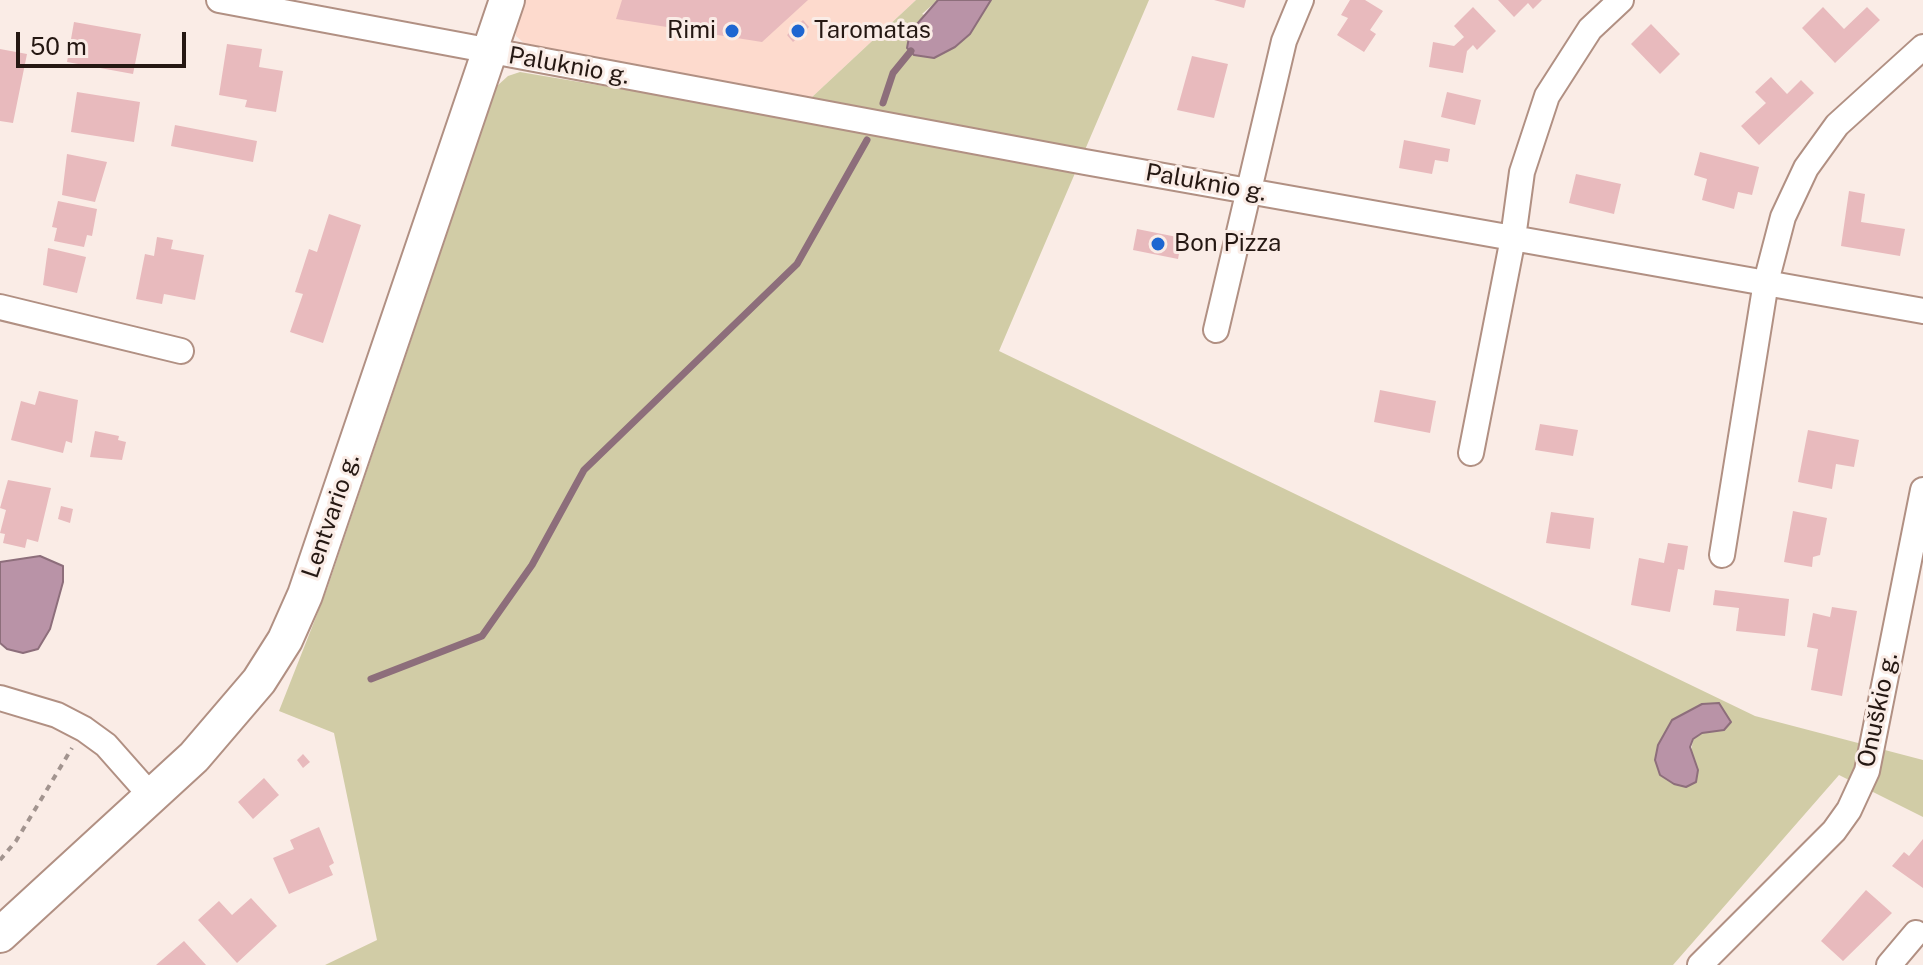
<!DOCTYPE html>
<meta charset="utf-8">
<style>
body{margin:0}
#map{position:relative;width:1923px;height:965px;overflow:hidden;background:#faece6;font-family:"Public Sans",sans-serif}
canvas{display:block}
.scale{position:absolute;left:16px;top:32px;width:170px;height:36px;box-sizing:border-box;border:4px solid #251813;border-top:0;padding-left:10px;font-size:24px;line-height:28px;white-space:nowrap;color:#251813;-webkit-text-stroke:6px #faece6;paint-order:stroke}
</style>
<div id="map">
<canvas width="1923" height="965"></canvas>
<div class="scale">50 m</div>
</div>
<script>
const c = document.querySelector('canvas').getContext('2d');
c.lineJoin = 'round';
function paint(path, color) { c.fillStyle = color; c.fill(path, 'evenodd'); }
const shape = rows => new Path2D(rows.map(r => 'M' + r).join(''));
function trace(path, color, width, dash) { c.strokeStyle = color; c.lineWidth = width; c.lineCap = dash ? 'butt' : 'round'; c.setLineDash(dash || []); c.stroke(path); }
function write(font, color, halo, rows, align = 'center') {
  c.font = font + ' "Public Sans",sans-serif'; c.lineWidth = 6; c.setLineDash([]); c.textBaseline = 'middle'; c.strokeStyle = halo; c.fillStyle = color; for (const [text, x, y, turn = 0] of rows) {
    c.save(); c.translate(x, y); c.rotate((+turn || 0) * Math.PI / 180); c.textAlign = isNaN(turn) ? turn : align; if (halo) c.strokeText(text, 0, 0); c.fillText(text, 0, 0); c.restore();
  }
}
paint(shape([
 [522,0,916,0,811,98,525,44,516,36,515,21]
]), '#fddacd');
paint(shape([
 [916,0,938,0,922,14,970,34,991,0,1149,0,999,351,1755,716,1923,760,1923,817,1839,775,1673,965,325,965,377,940,334,733,279,711,327,589,497,86,508,76,520,72,806,120,811,98],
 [1719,704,1724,730,1702,733,1693,739,1686,787,1660,775]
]), '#d1cca6');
const water = shape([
 [938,0,991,0,970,34,955,47,934,58,914,55,907,48,910,32,938,0],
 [40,556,63,566,63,582,50,629,38,649,23,653,7,649,0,643,0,562,40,556],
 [1719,703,1731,722,1724,730,1702,733,1693,739,1690,747,1698,770,1696,782,1686,787,1674,784,1660,775,1655,760,1658,745,1672,720,1702,704,1719,703]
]);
paint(water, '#b993a7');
trace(water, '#8d6e7b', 2);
trace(shape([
 [883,103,893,73,911,51],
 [371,679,482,636,532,565,584,470,797,264,867,140]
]), '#8d6e7b', 7);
paint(shape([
 [622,0,808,0,762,42,616,19],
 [1214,0,1246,0,1244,8],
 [1350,0,1365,0,1383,11,1370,30,1376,34,1364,52,1337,35,1348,18,1341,15],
 [1498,0,1542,0,1533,9,1528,3,1514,17],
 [1473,7,1496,31,1477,50,1473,45,1467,51,1463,73,1429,67,1433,42,1454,46,1464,37,1454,26],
 [1823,7,1844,29,1867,7,1880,20,1835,63,1802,28],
 [803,20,809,27,793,42,787,35],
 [74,22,141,34,133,74,67,62],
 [1651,24,1680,54,1660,74,1631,44],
 [227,44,262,49,259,67,283,71,276,112,245,107,247,100,219,95],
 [0,49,27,54,13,123,0,121],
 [1192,56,1228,64,1214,118,1177,110],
 [1771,77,1787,94,1801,80,1814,93,1759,145,1741,126,1766,103,1755,92],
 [77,92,140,102,134,142,71,132],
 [1447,92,1481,100,1475,125,1441,117],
 [175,125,257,141,253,162,171,146],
 [1404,140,1450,149,1448,162,1435,160,1432,174,1399,168],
 [1700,152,1759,167,1752,195,1738,192,1734,209,1702,200,1707,179,1694,175],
 [67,154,107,162,95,202,62,195],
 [1576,174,1621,184,1614,214,1569,203],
 [1849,191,1865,194,1861,222,1905,229,1900,256,1841,246],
 [58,201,97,209,92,236,87,235,84,247,54,241,57,228,52,227],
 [329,214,361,225,323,343,290,332,303,294,295,292,309,249,317,252],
 [1137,229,1182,238,1178,259,1133,250],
 [157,237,173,240,171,249,204,255,195,300,164,294,162,304,136,299,145,254,154,256],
 [48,248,86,257,77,293,43,285],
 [1380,390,1436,401,1430,433,1374,422],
 [39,391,78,400,72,443,66,441,63,453,11,440,21,401,35,405],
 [1540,424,1578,430,1573,456,1535,450],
 [1808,430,1859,440,1854,467,1836,464,1832,489,1798,482],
 [95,431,119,436,118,440,126,442,122,460,90,457],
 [8,480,51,488,38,542,27,539,25,548,3,543,5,534,0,533,6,510,0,508],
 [61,506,73,509,70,523,58,519],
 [1793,511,1827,518,1820,555,1813,557,1812,567,1784,562],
 [1551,512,1594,518,1590,549,1546,543],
 [1668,543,1688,546,1684,570,1678,569,1670,612,1631,605,1639,558,1664,563],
 [1715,590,1789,599,1785,636,1736,631,1739,608,1713,605],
 [1832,607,1857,611,1842,696,1811,690,1818,649,1807,647,1813,613,1830,617],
 [303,754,310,762,303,768,297,760],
 [264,778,279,795,253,819,238,802],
 [319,827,334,863,329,866,333,875,289,894,273,858,294,849,290,840],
 [1923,839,1923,888,1892,866,1904,852,1909,856],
 [1866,890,1892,913,1843,961,1821,941],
 [251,898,277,926,237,963,198,920,219,901,232,915],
 [184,941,206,965,156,965]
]), '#e8babd');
const minor = shape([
 [219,0,1085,162,1923,311],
 [0,307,181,351],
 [1216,330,1284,41,1301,0],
 [1471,453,1513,238,1522,172,1547,96,1590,29,1621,0],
 [1722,555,1766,282,1783,217,1806,168,1837,125,1923,47],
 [0,698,57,715,84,729,106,745,152,797],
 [1700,965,1834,831,1849,810,1867,771,1923,490],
 [1889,965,1916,933]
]);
const secondary = shape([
 [0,935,194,757,259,681,285,640,305,595,507,0]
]);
trace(minor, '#b19083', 28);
trace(secondary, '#b19083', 38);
trace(shape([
 [0,860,16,841,72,748]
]), '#a2948f', 4, [6, 6]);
trace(minor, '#fff', 24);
trace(secondary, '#fff', 34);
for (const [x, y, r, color] of [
 [732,31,8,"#1d66d1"],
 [798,31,8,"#1d66d1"],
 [1158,244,8,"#1d66d1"]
]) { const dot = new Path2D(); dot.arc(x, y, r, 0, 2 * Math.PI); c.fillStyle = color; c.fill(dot); trace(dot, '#faece6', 3); }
write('24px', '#251813', '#faece6', [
 ["Rimi",716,31,"right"],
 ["Taromatas",814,31],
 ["Bon Pizza",1174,244]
], 'left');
write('24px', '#251813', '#faece6', [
 ["Paluknio g.",569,66,10],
 ["Paluknio g.",1206,183,10],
 ["Lentvario g.",331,516,-71],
 ["Onuškio g.",1878,710,-78]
]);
</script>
